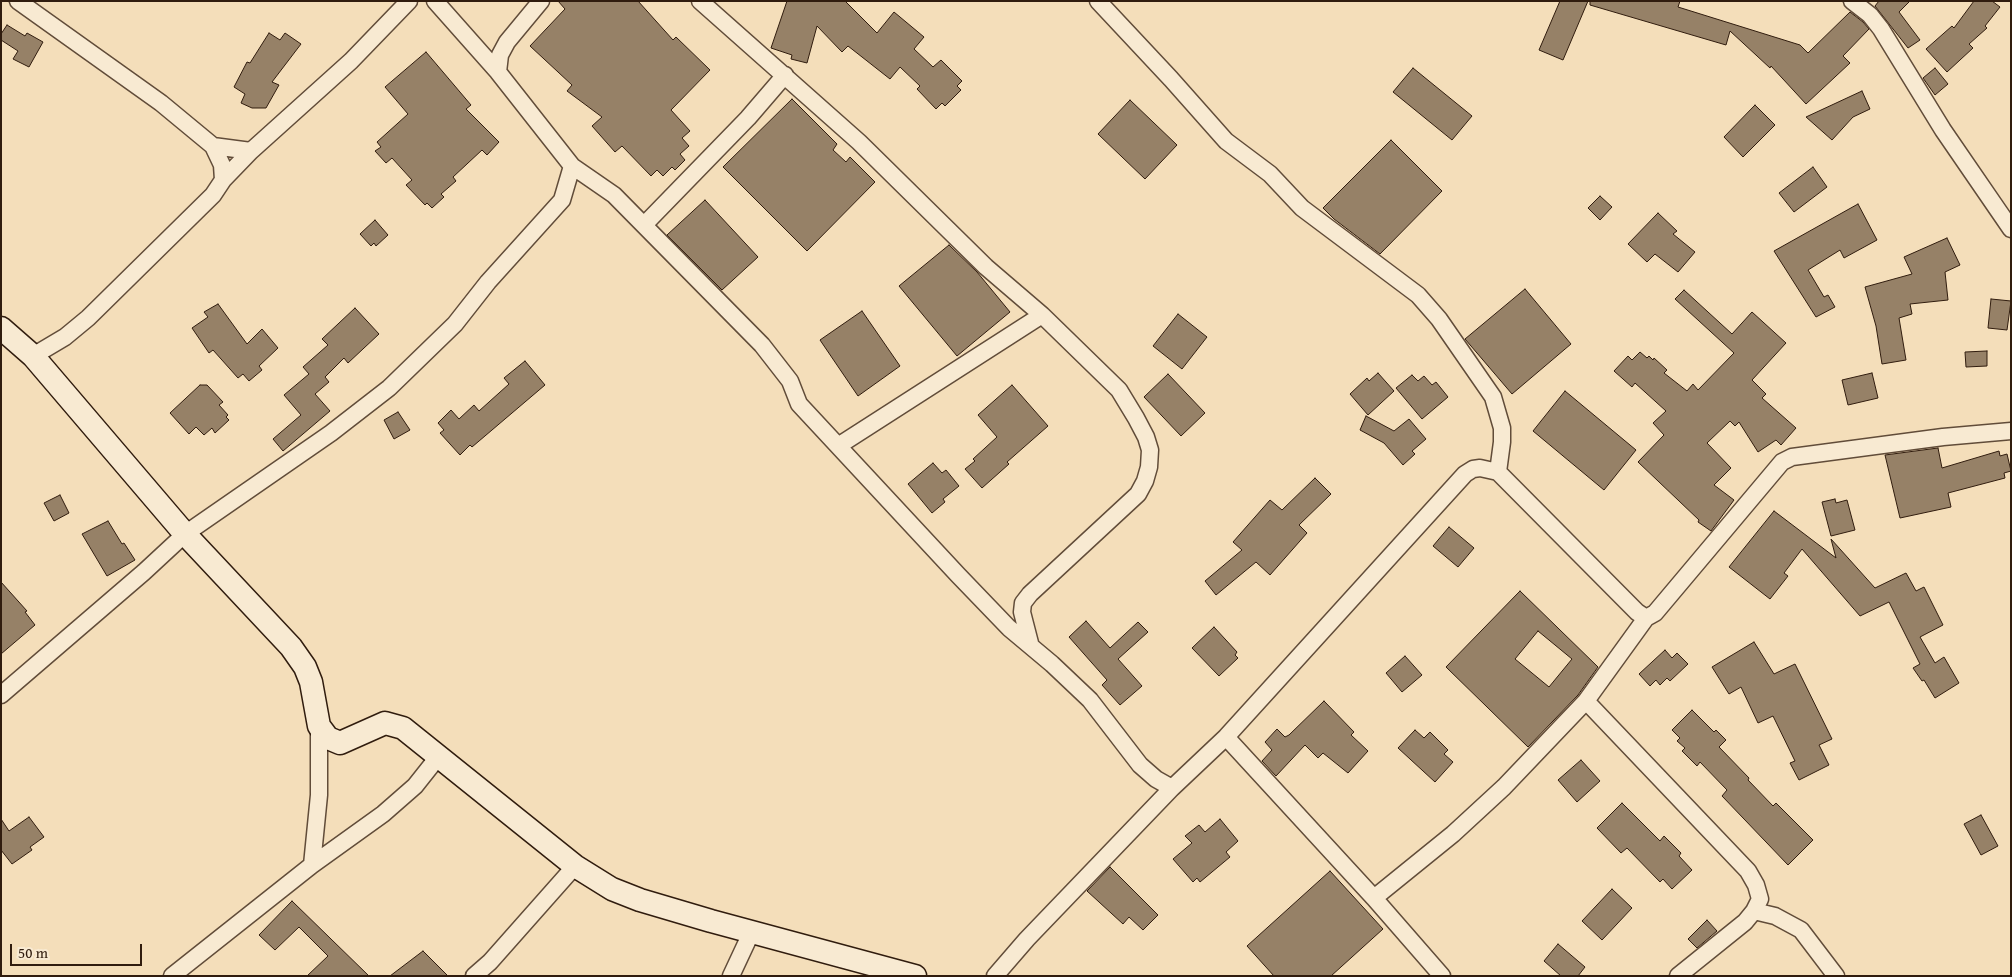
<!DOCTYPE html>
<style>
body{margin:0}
#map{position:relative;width:2012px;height:977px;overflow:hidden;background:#f4deba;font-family:"Gentium Book Plus",serif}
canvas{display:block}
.frame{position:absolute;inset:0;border:2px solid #301c0e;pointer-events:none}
.scale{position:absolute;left:10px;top:944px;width:132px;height:22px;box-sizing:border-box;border:2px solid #301c0e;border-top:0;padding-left:6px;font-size:15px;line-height:18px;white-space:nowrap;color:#301c0e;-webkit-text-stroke:4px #f8ead2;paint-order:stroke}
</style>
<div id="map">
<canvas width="2012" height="977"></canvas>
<div class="frame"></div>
<div class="scale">50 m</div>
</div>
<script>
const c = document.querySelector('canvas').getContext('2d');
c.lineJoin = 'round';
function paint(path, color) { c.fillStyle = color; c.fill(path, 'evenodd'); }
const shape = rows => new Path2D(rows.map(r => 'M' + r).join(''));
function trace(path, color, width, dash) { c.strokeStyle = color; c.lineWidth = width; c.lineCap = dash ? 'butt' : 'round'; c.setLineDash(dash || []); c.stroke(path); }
const building = shape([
 [558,1,638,1,673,40,676,37,710,70,671,110,690,131,682,138,689,146,680,154,685,160,675,170,672,167,663,176,657,170,651,176,622,146,615,152,592,126,602,117,567,91,572,85,530,46,565,9,558,1],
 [787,1,845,1,877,33,894,12,924,37,914,49,933,67,941,60,962,81,957,86,961,90,945,106,942,103,936,109,917,89,920,86,900,67,890,79,848,46,842,52,817,26,807,63,791,59,792,55,771,48,787,1],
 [1560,1,1588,1,1563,60,1539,50,1560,1],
 [1590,1,1680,1,1678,7,1800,45,1808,53,1850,12,1863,22,1869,29,1843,56,1850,63,1806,104,1771,66,1770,68,1730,31,1726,45,1590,5,1590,1],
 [1879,1,1910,1,1899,12,1920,40,1908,48,1875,6,1879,1],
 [1974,1,1992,1,2000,7,1985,26,1987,28,1969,44,1973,48,1947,72,1926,49,1952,26,1954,28,1974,1],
 [7,25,25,36,27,33,43,42,29,67,13,59,18,51,1,40,1,34,7,25],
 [269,33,280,40,285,33,301,44,272,82,279,85,266,108,252,108,241,103,245,94,234,87,247,62,250,63,269,33],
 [426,52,471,105,466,109,499,142,487,155,482,150,453,177,456,181,441,194,444,197,432,208,427,203,425,205,406,185,412,180,392,158,386,163,375,151,381,147,377,142,408,114,385,87,426,52],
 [1413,68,1472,116,1452,140,1393,92,1413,68],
 [1935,68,1948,84,1935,95,1923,78,1935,68],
 [1862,91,1870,109,1853,117,1832,140,1806,117,1862,91],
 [792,99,837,144,833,150,846,162,850,157,875,182,807,251,723,167,792,99],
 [1130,100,1177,145,1145,179,1098,134,1130,100],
 [1755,105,1775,125,1743,157,1724,137,1755,105],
 [1391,140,1442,191,1380,254,1334,219,1323,208,1391,140],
 [1813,167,1827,187,1794,212,1779,193,1813,167],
 [1600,196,1612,207,1600,220,1588,208,1600,196],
 [705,200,758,257,722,290,667,235,705,200],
 [1858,204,1877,240,1844,258,1840,250,1808,270,1824,297,1828,295,1835,307,1816,317,1774,251,1858,204],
 [1658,213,1677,231,1673,234,1695,252,1678,272,1655,254,1647,262,1628,244,1658,213],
 [375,220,388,235,376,246,374,243,371,246,360,234,375,220],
 [1947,238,1960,265,1945,272,1948,300,1910,304,1912,314,1899,318,1906,360,1882,364,1876,326,1865,287,1912,274,1904,257,1947,238],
 [949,245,977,272,1010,312,957,356,899,286,949,245],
 [1525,289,1571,344,1512,394,1465,339,1525,289],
 [1684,290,1732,334,1752,312,1786,343,1752,380,1766,394,1762,398,1796,428,1781,445,1776,440,1758,452,1739,422,1735,426,1730,421,1707,443,1731,468,1714,485,1734,500,1711,531,1698,522,1699,520,1638,462,1664,435,1653,423,1666,411,1635,383,1632,387,1614,371,1628,356,1632,360,1640,352,1647,358,1649,356,1653,360,1654,358,1667,370,1664,373,1687,391,1693,384,1698,390,1734,353,1675,299,1684,290],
 [1991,299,2011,301,2007,330,1988,328,1991,299],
 [218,304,247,344,262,329,278,348,259,366,262,370,249,381,243,374,238,378,213,350,209,353,192,328,208,317,204,312,218,304],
 [355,308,379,334,348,363,344,358,325,377,329,382,315,394,330,411,283,451,273,439,301,415,284,395,309,374,303,367,328,345,322,339,355,308],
 [862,311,900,366,858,396,820,340,862,311],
 [1178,314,1207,337,1182,369,1153,346,1178,314],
 [1987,351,1987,366,1966,367,1965,352,1987,351],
 [525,361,545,385,472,447,470,445,460,455,440,433,444,430,438,423,451,410,459,419,474,405,479,411,509,384,504,378,525,361],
 [1378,373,1394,391,1368,415,1350,394,1367,378,1369,381,1378,373],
 [1872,373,1878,398,1848,405,1842,380,1872,373],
 [1168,374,1205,413,1181,436,1144,397,1168,374],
 [1412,375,1418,381,1424,376,1432,385,1436,382,1448,397,1422,419,1396,388,1412,375],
 [200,385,207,385,223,402,219,405,228,415,226,417,229,420,215,433,212,428,204,435,196,427,189,434,170,413,200,385],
 [1012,385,1048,426,1007,462,1009,464,982,488,965,469,975,461,973,459,997,437,978,415,1012,385],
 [1565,391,1636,450,1604,490,1533,431,1565,391],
 [398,412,410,430,394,439,384,420,398,412],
 [1366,416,1394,431,1409,419,1426,439,1412,451,1415,454,1403,465,1384,443,1360,430,1366,416],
 [1938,448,1942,468,1999,451,2000,456,2007,454,2011,471,2004,473,2005,478,1948,493,1951,507,1900,518,1885,455,1938,448],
 [933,463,942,473,946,470,959,486,943,499,945,502,932,513,908,484,933,463],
 [1315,478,1331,494,1299,525,1307,533,1270,575,1256,562,1216,595,1205,581,1242,550,1233,542,1270,500,1282,510,1315,478],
 [60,495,69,513,54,521,44,503,60,495],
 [1835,499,1836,503,1847,500,1855,530,1831,536,1822,502,1835,499],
 [1774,511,1836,558,1831,539,1875,588,1906,573,1916,591,1924,587,1943,625,1920,637,1935,663,1944,657,1959,683,1935,698,1924,680,1922,681,1913,668,1920,664,1889,602,1860,616,1802,549,1784,573,1788,576,1770,599,1729,567,1774,511],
 [108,521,122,544,124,543,135,560,107,576,82,534,108,521],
 [1449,527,1474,548,1458,567,1433,546,1449,527],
 [1,582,27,611,25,612,35,625,1,654,1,582],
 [1520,591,1598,667,1578,695,1528,747,1446,667,1520,591],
 [1538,631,1572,659,1549,687,1515,659,1538,631],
 [1086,621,1110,648,1138,622,1148,632,1118,659,1142,686,1120,705,1102,685,1107,680,1069,637,1086,621],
 [1214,627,1237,652,1235,655,1238,658,1219,676,1192,648,1214,627],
 [1754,642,1774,674,1795,664,1832,739,1819,745,1829,765,1799,780,1790,763,1795,761,1773,716,1758,723,1741,687,1729,694,1712,667,1754,642],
 [1665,650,1672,658,1677,653,1688,664,1670,681,1667,678,1660,685,1656,680,1650,686,1639,674,1665,650],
 [1405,656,1422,675,1402,692,1386,673,1405,656],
 [1324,701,1354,732,1351,735,1368,751,1348,773,1323,753,1318,758,1305,745,1276,776,1262,761,1272,750,1265,742,1277,729,1285,737,1289,735,1324,701],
 [1692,710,1714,732,1716,730,1726,740,1719,747,1749,778,1748,780,1773,806,1776,803,1813,840,1788,865,1722,796,1727,790,1700,762,1697,766,1682,751,1685,748,1677,741,1680,738,1672,730,1692,710],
 [1415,730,1424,738,1430,732,1448,750,1444,754,1453,762,1435,782,1398,748,1415,730],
 [1581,760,1600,781,1577,802,1558,780,1581,760],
 [1622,803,1660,841,1664,836,1681,853,1679,856,1692,870,1672,889,1663,879,1660,882,1627,848,1621,853,1597,828,1622,803],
 [1981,815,1998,846,1981,855,1964,824,1981,815],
 [29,817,44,837,30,847,32,850,12,864,1,850,1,819,9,831,29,817],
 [1220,819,1238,841,1226,852,1230,857,1200,882,1197,878,1193,882,1173,859,1192,843,1185,836,1199,825,1205,832,1220,819],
 [1110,867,1158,915,1143,930,1129,917,1123,924,1087,891,1110,867],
 [1330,871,1383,929,1331,976,1274,976,1247,946,1330,871],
 [1612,889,1632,908,1602,940,1582,921,1612,889],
 [292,901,369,976,307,976,328,956,299,927,275,950,259,935,292,901],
 [1707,920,1717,931,1697,948,1688,939,1707,920],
 [1558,944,1585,967,1578,976,1561,976,1544,961,1558,944],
 [423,951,448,976,390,976,423,951]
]);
paint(building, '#968167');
trace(building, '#301c0e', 1);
const street = shape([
 [18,1,161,103,213,146,222,165,223,180],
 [700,1,859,142,986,267,1042,315,1119,390,1136,418,1146,437,1150,450,1149,467,1145,481,1138,494,1030,594,1023,603,1022,612,1030,643],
 [1098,1,1171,79,1226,141,1270,174,1302,208,1418,295,1439,319,1493,397,1502,428,1502,442,1498,472],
 [1852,1,1870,15,1881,29,1943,130,2011,229],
 [498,72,500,55,507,42,541,1],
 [213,146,251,151],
 [572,166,614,195,762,345,790,381,799,404,958,575,1009,628,1052,664,1090,700,1140,765,1156,779,1172,788],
 [644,225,748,118,785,75],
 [33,356,65,337,88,318,213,195,223,180,251,151,351,61,409,1],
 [838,446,1042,315],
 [1,695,144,572,185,534,331,433,389,388,455,324,488,282,562,200,572,166,498,72,435,1],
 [1586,701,1748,871,1756,885,1760,899,1754,911,1745,922,1678,976],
 [1226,737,1374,898,1442,976],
 [312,865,319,795,319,726],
 [1374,898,1453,834,1504,787,1586,701,1646,618],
 [1754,911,1775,916,1801,930,1836,976],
 [172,976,312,865,383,814,415,786,438,757],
 [474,976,490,962,575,866],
 [731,976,752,931],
 [995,976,1027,939,1172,788,1226,737,1465,474,1473,469,1480,468,1498,472,1637,612,1646,618,1655,613,1782,462,1792,457,1943,437,2011,431]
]);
const secondary = shape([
 [1,328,33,356,185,534,291,647,305,667,311,682,319,726,328,738,340,743,385,723,403,728,575,866,612,889,640,900,711,921,915,976]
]);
trace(street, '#614c39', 19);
trace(secondary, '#301c0e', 25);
trace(street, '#f8ead2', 16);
trace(secondary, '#f8ead2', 22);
</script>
